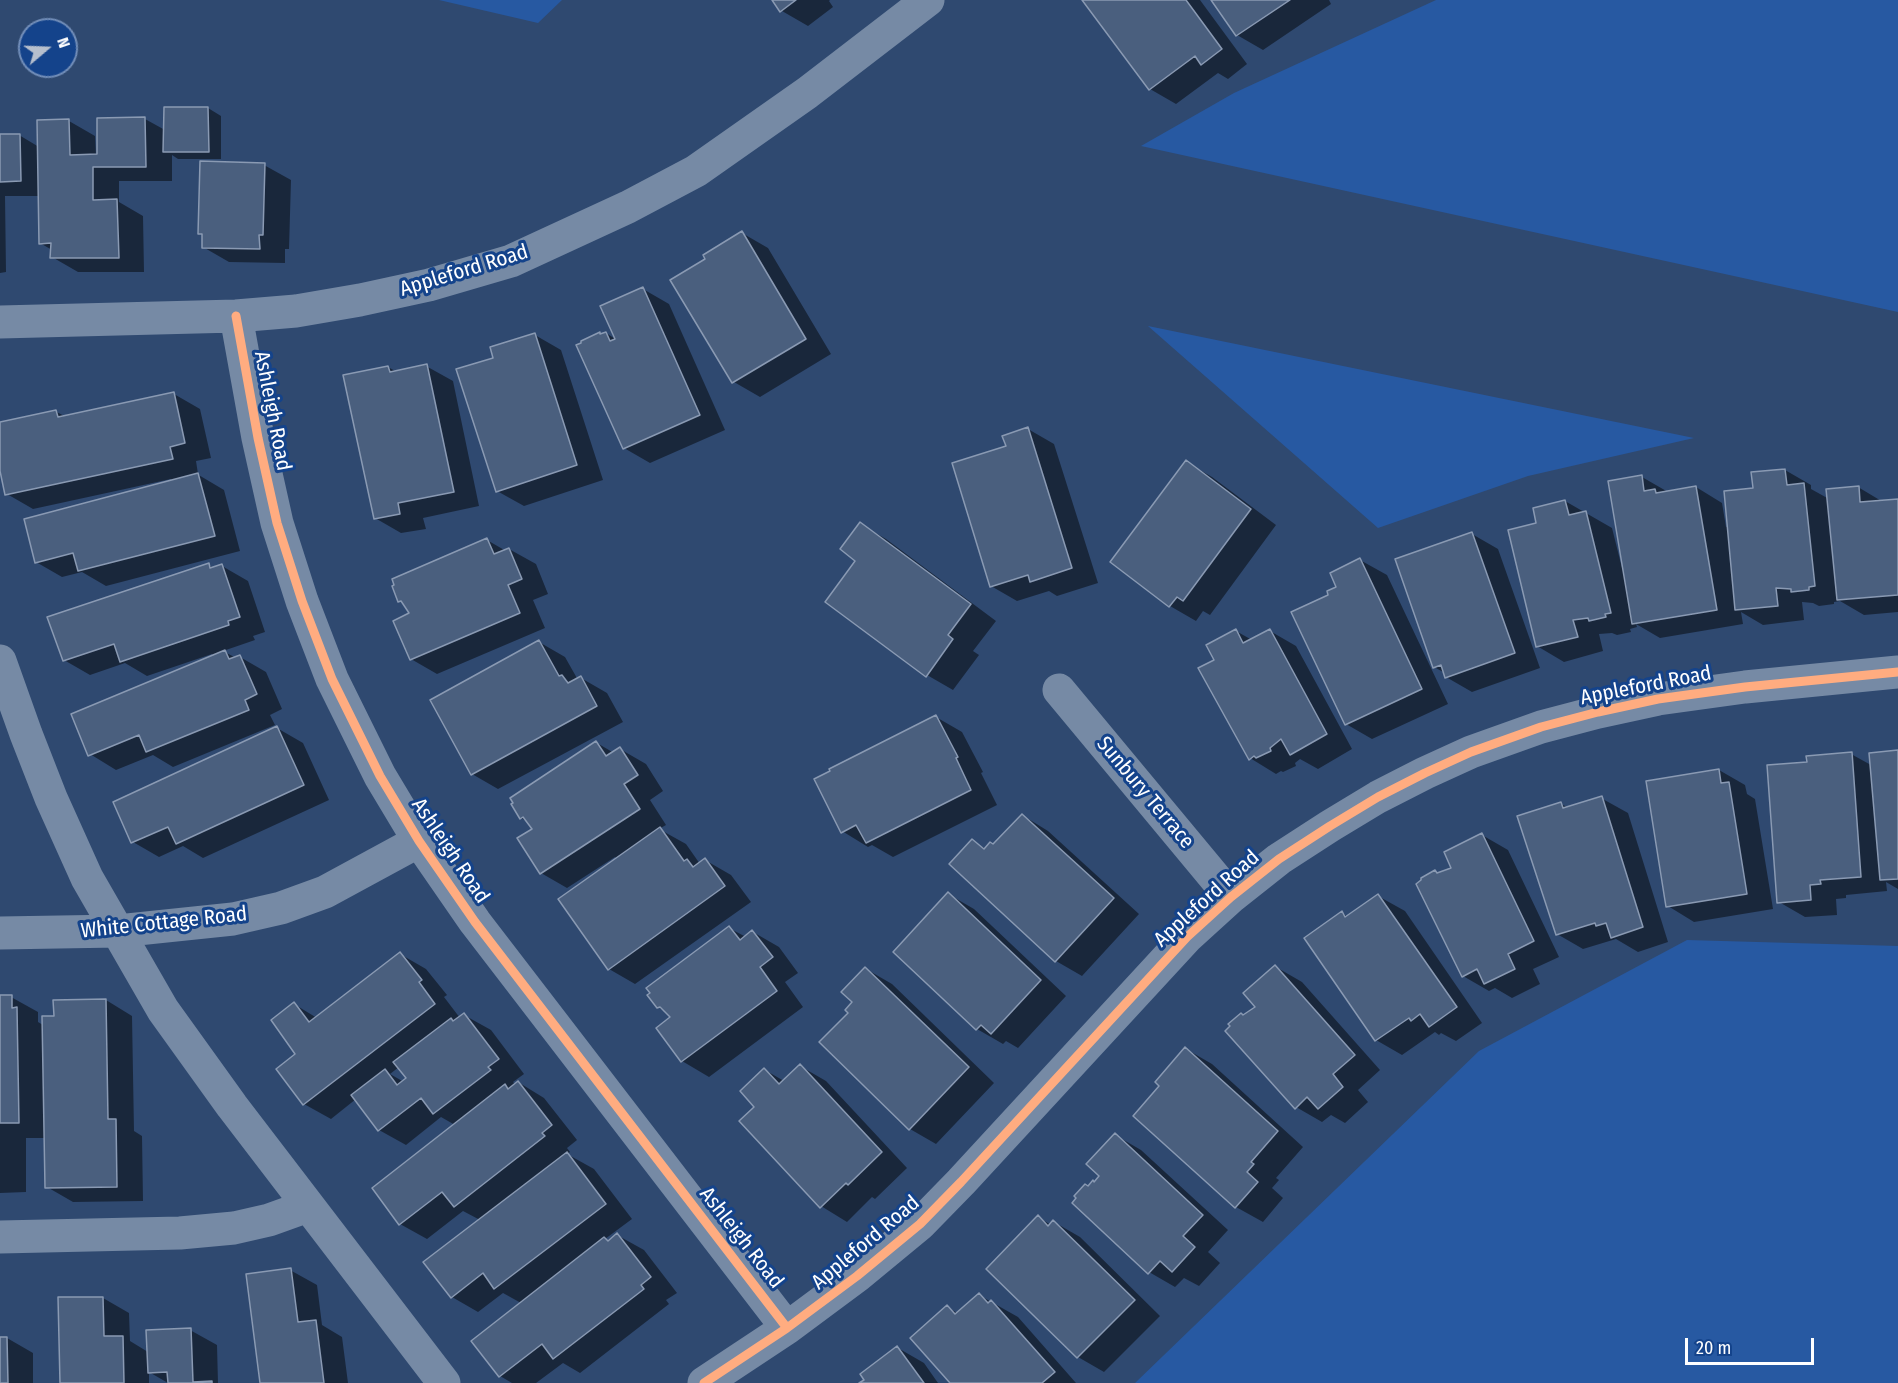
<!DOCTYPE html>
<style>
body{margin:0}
#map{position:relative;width:1898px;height:1383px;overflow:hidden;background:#2f4970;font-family:"Fira Sans Condensed",sans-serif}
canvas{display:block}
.north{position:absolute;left:18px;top:18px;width:60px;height:60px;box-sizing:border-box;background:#14438b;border:2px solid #728eb9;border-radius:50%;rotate:71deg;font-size:16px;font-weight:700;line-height:24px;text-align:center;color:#fff}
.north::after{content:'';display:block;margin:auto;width:21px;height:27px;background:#b6bfcd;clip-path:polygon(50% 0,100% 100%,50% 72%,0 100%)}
.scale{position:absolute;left:1685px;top:1338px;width:129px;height:27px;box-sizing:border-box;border:3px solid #fff;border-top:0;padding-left:8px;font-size:18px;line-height:21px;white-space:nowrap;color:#fff;-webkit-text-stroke:4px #14438b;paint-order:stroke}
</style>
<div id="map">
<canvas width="1898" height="1383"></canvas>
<div class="north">N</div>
<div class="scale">20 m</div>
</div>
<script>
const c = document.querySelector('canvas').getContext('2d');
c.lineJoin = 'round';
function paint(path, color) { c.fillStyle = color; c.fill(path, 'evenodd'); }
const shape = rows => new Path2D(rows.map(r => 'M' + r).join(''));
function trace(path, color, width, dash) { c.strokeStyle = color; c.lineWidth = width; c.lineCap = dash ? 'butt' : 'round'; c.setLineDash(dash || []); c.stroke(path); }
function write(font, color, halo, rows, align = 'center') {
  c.font = font + ' "Fira Sans Condensed",sans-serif'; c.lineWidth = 6; c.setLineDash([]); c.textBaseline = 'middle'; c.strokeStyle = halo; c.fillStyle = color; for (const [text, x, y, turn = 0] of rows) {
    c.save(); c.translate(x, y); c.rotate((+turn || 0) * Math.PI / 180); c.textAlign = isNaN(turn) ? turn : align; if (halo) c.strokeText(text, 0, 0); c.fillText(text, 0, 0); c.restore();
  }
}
paint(shape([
 [439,0,562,0,538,23],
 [1436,0,1898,0,1898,312,1141,146,1234,93],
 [1148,326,1694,438,1528,476,1378,528],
 [1687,940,1898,946,1898,1383,1135,1383,1479,1051]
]), '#2759a2');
paint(shape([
 [773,0,830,0,829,1,833,7,808,26,782,11],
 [1084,0,1200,0,1247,64,1228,79,1218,73,1176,104,1150,89],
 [1213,0,1329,0,1331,4,1263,50,1237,35],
 [208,108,221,116,221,159,178,159,172,155,172,181,119,181,119,202,143,216,144,272,78,272,52,257,52,250,40,243,40,196,5,196,6,272,0,273,0,136,19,135,39,147,69,121,95,136,96,156,145,119,165,130],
 [264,165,291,180,289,249,285,249,285,263,229,262,203,247,204,235,200,233],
 [742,233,768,248,831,354,760,397,734,382,708,259],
 [643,289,669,304,725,430,650,463,624,448,606,333,617,340],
 [535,335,561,350,603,480,524,506,497,491,495,359],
 [426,366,453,381,479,506,423,518,426,529,401,533,375,518,388,367,397,372],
 [174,394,200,409,211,458,196,461,198,474,197,474,224,490,240,551,106,586,82,572,62,577,36,562,172,482,171,479,33,509,7,494,0,464,0,423,55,411,66,417],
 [1028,429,1054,444,1098,583,1057,596,1049,591,1017,601,991,586,1008,447],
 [1186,462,1212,477,1276,525,1210,615,1203,611,1196,621,1170,606],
 [1785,470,1811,485,1811,489,1829,499,1858,487,1883,502,1898,500,1898,612,1864,615,1840,601,1834,602,1834,604,1819,606,1813,603,1802,602,1804,620,1763,625,1741,612,1743,624,1660,638,1636,624,1637,627,1630,629,1631,632,1617,635,1612,633,1599,634,1603,651,1564,662,1537,646,1538,524,1565,501,1612,528,1622,568,1624,568,1642,477,1668,492,1696,487,1722,503,1726,527,1729,526,1755,489],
 [860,524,886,539,996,621,973,651,979,655,953,690,927,675],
 [1472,534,1498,549,1540,668,1472,692,1446,677,1445,673,1434,667],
 [487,540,506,551,509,549,536,564,548,594,533,600,545,628,437,674,411,659,411,614,405,604,400,601],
 [1360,560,1387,575,1448,704,1372,739,1346,724,1330,595],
 [208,565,214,568,222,566,248,581,265,632,253,636,255,640,223,651,236,658,240,657,266,672,282,709,270,715,275,725,173,767,153,755,116,770,90,754,213,657,212,654,147,676,125,663,90,675,64,660],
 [1236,631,1252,640,1270,631,1296,646,1352,749,1318,769,1300,759,1295,763,1296,766,1283,772,1281,771,1276,774,1250,758,1215,660],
 [539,642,565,657,578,680,581,678,607,693,623,722,498,789,472,774],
 [936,717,962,732,983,772,981,773,997,805,893,857,872,845,868,847,842,831],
 [277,728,303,743,329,800,203,858,183,846,159,857,133,842],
 [597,743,614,753,620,749,646,764,663,791,650,800,666,825,659,829,686,844,700,864,705,860,731,875,751,902,635,984,609,969,617,860,615,857,567,888,541,873,519,839,534,829,528,822,521,818],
 [1898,752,1898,889,1886,882,1887,891,1846,895,1846,898,1836,899,1837,915,1805,917,1779,902,1808,764,1851,754,1871,765],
 [1719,770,1745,785,1747,794,1755,799,1773,909,1694,922,1668,906,1647,782],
 [1601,798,1628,813,1668,942,1638,952,1616,939,1583,949,1557,934,1561,804,1569,808],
 [1022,815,1048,831,1139,914,1082,976,1056,961,972,841,986,849,994,845],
 [1482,835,1508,850,1559,957,1533,969,1540,984,1512,998,1495,988,1489,991,1463,976,1439,874,1453,869],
 [948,894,974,909,1066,996,1018,1048,1006,1041,1003,1044,977,1029,895,952],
 [1378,896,1405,911,1482,1023,1456,1041,1441,1033,1439,1035,1435,1032,1402,1055,1376,1040,1342,913,1348,917],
 [729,928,746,937,753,932,779,947,798,973,785,982,803,1007,709,1077,682,1061,658,1028,673,1017,658,1007],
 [400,954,426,969,447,995,444,997,460,1018,464,1015,491,1030,524,1074,513,1082,515,1084,518,1082,544,1098,577,1140,567,1148,570,1152,567,1154,594,1169,632,1219,605,1239,609,1241,617,1235,644,1250,677,1293,666,1300,669,1304,580,1373,563,1363,536,1383,512,1383,500,1376,521,1303,503,1293,478,1312,452,1297,480,1220,463,1211,427,1239,400,1224,374,1189,455,1125,441,1117,406,1145,379,1130,356,1099,331,1119,304,1104,297,1055,294,1004,317,1018],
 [399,1067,408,1079,404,1082,390,1074],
 [1276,967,1302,982,1380,1070,1358,1090,1368,1102,1345,1123,1331,1115,1322,1122,1296,1107,1257,1007],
 [866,969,892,984,994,1083,936,1144,910,1129,850,1013],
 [0,997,11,997,38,1012,38,1022,43,1025,55,1017,106,1000,132,1016,134,1131,142,1136,143,1201,73,1202,47,1187,46,1138,26,1138,26,1192,0,1193],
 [1186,1049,1212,1064,1303,1147,1276,1178,1279,1180,1272,1188,1283,1198,1263,1222,1236,1207,1135,1116,1161,1086],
 [800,1066,826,1081,907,1168,875,1199,872,1197,847,1222,821,1206,756,1107,765,1070,784,1081],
 [1115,1135,1141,1150,1228,1230,1208,1252,1220,1263,1199,1286,1184,1278,1175,1287,1149,1272,1088,1187,1095,1183,1101,1176],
 [1038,1217,1051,1225,1054,1222,1080,1237,1160,1316,1104,1372,1078,1357,988,1269],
 [290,1270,317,1285,322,1325,342,1337,348,1383,261,1383],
 [979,1295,1018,1317,1076,1383,952,1383,947,1307,959,1314],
 [103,1298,129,1313,130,1341,148,1352,190,1330,217,1345,218,1383,168,1383,149,1372,149,1383,61,1383],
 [0,1338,7,1338,33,1353,33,1383,0,1383],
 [898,1348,924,1363,938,1383,862,1383]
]), '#0007');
const building = shape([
 [772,0,796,0,780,12,772,0],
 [1082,0,1186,0,1222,49,1201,65,1195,56,1149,90,1082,0],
 [1211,0,1290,0,1236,36,1211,0],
 [164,107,208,107,209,152,163,152,164,107],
 [145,117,146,167,93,167,93,200,117,199,119,258,50,258,51,243,39,244,37,120,69,119,70,155,97,154,97,118,145,117],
 [0,134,20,134,21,181,0,182,0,134],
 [200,161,265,163,263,235,259,235,260,249,202,248,202,234,198,234,200,161],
 [742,231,806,339,732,383,670,280,705,259,703,255,742,231],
 [643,287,700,415,623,449,576,345,581,343,581,341,600,332,600,334,606,332,610,341,615,339,600,306,643,287],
 [535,333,577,465,496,492,456,369,493,358,490,347,535,333],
 [427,364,454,492,398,503,400,514,374,519,343,375,388,366,390,372,427,364],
 [174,392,185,443,170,447,173,459,5,495,0,471,0,422,56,410,58,417,174,392],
 [1028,427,1072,568,1030,582,1028,575,990,587,952,463,1006,446,1002,436,1028,427],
 [1186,460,1251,509,1183,601,1177,597,1169,607,1110,562,1186,460],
 [1785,469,1787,485,1804,483,1815,586,1809,587,1809,590,1791,592,1791,589,1776,588,1778,606,1735,610,1724,491,1753,488,1751,472,1785,469],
 [198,473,215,536,78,571,73,553,35,563,24,519,198,473],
 [1642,475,1644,491,1655,489,1656,493,1696,486,1717,610,1632,624,1608,481,1642,475],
 [1859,486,1860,502,1898,499,1898,595,1837,600,1826,489,1859,486],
 [1565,500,1569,515,1586,511,1611,613,1605,614,1606,617,1589,621,1588,618,1573,620,1578,637,1536,647,1508,530,1536,523,1533,508,1565,500],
 [860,522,971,604,948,635,953,639,926,677,825,602,855,561,840,549,860,522],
 [1472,532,1515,653,1445,678,1441,665,1433,668,1395,559,1472,532],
 [487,538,494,554,509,548,522,579,508,585,520,613,410,660,393,621,409,613,401,601,398,602,392,586,394,585,392,579,487,538],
 [1360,558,1422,689,1345,725,1291,612,1328,595,1327,591,1336,587,1330,573,1360,558],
 [209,563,210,568,222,564,240,617,228,621,229,625,120,662,114,644,63,661,47,617,209,563],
 [1236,629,1243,643,1270,629,1327,734,1290,755,1281,739,1270,748,1271,751,1256,758,1254,756,1249,760,1198,668,1214,660,1206,645,1236,629],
 [539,640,559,676,562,675,568,683,581,676,597,706,471,775,430,700,539,640],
 [225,650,229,659,240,655,257,694,245,700,249,710,146,752,139,735,88,756,71,714,225,650],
 [936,715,958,757,956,758,971,790,866,843,856,825,841,833,814,779,830,771,829,769,936,715],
 [277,726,304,785,176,844,168,827,131,843,113,802,277,726],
 [596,741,606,756,620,747,638,775,624,784,640,809,540,874,517,838,532,829,523,817,520,819,511,804,513,803,510,798,596,741],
 [1898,750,1898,879,1880,880,1869,753,1898,750],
 [1852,752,1861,877,1820,880,1821,884,1810,885,1811,900,1777,903,1767,765,1807,762,1806,756,1852,752],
 [1719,769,1721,783,1729,782,1747,894,1666,907,1646,781,1719,769],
 [1602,796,1643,927,1611,938,1606,923,1596,926,1595,923,1556,935,1517,816,1561,802,1563,808,1602,796],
 [1022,814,1114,898,1055,962,949,864,972,839,984,849,990,842,993,844,1022,814],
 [660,827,684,861,687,859,693,867,705,858,725,886,608,970,558,899,660,827],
 [1482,833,1534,941,1508,954,1515,969,1484,984,1477,969,1462,977,1416,884,1421,880,1421,878,1435,870,1437,873,1451,868,1444,852,1482,833],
 [948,892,1041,980,991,1034,981,1025,976,1030,893,952,948,892],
 [1378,894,1457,1007,1429,1027,1420,1014,1411,1021,1409,1018,1375,1041,1304,938,1342,911,1345,917,1378,894],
 [729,926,740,940,752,930,773,957,760,967,777,991,681,1062,656,1028,670,1017,660,1007,657,1008,647,995,650,993,646,988,729,926],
 [400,952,422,980,419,982,435,1004,303,1105,276,1069,295,1054,271,1020,294,1002,309,1022,400,952],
 [1275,965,1355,1055,1333,1074,1343,1087,1318,1109,1307,1097,1295,1109,1225,1031,1230,1026,1228,1024,1241,1013,1243,1015,1255,1007,1243,993,1275,965],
 [865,967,969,1067,909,1130,819,1042,848,1013,845,1010,852,1002,841,992,865,967],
 [0,995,12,995,12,1008,17,1007,19,1123,0,1123,0,995],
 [106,999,108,1119,116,1119,117,1187,45,1188,42,1016,54,1016,53,1000,106,999],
 [464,1013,499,1059,488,1067,491,1070,433,1114,421,1098,378,1131,351,1095,385,1069,397,1085,406,1078,393,1062,451,1018,453,1021,464,1013],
 [1185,1047,1278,1131,1251,1162,1254,1164,1247,1172,1258,1182,1235,1208,1133,1116,1159,1086,1155,1082,1185,1047],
 [800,1064,882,1152,848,1185,846,1183,820,1208,739,1121,754,1107,740,1091,764,1068,779,1084,800,1064],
 [518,1081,552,1125,542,1133,545,1136,454,1207,442,1192,399,1225,372,1188,505,1084,508,1089,518,1081],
 [1115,1133,1203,1215,1183,1236,1195,1247,1172,1272,1160,1261,1148,1274,1072,1203,1076,1198,1074,1196,1085,1184,1088,1186,1093,1180,1094,1182,1099,1176,1086,1164,1115,1133],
 [567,1152,606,1204,494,1289,483,1273,451,1298,423,1262,567,1152],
 [1038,1215,1048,1226,1053,1220,1135,1300,1077,1358,986,1269,1038,1215],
 [617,1233,651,1277,641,1285,644,1289,553,1359,542,1344,499,1377,471,1341,604,1237,608,1241,617,1233],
 [291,1268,298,1322,316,1320,324,1383,260,1383,246,1274,291,1268],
 [979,1293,988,1303,991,1300,1055,1372,1042,1383,950,1383,910,1338,947,1305,955,1314,979,1293],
 [58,1297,103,1297,104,1336,123,1336,124,1383,60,1383,58,1297],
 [191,1328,193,1382,212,1381,212,1383,168,1383,167,1372,148,1373,146,1330,191,1328],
 [0,1337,7,1337,8,1383,0,1383,0,1337],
 [897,1346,924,1383,859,1383,864,1380,860,1374,897,1346]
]);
paint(building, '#4a5f7e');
trace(building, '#8a9ab3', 1.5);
trace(shape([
 [236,316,258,438,277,523,302,601,332,679,380,776,419,841,475,922,787,1328],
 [0,322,236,316,296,311,360,300,429,285,511,261,628,207,696,171,807,93,928,0],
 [0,661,26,734,51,798,87,878,163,1010,232,1106,444,1383],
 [1059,690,1231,897],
 [0,933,118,931,233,919,281,908,325,892,419,841],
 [0,1237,180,1233,234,1228,269,1220,308,1206],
 [704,1383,787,1328,857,1276,920,1224,961,1182,1187,937,1231,897,1279,859,1330,826,1378,797,1425,773,1471,752,1541,727,1598,712,1658,699,1745,687,1898,672]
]), '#768aa5', 33);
trace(shape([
 [236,316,258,438,277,523,302,601,332,679,380,776,419,841,475,922,787,1328],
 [704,1383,787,1328,857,1276,920,1224,961,1182,1187,937,1231,897,1279,859,1330,826,1378,797,1425,773,1471,752,1541,727,1598,712,1658,699,1745,687,1898,672]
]), '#ffac80', 9);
write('21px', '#fff', '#14438b', [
 ["Appleford Road",464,271,-17],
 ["Ashleigh Road",272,411,79],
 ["Appleford Road",1646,686,-11],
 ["Sunbury Terrace",1145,793,50],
 ["Ashleigh Road",450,851,56],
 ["Appleford Road",1207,899,-42],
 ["White Cottage Road",164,923,-6],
 ["Ashleigh Road",741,1238,52],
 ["Appleford Road",866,1243,-40]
]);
</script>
